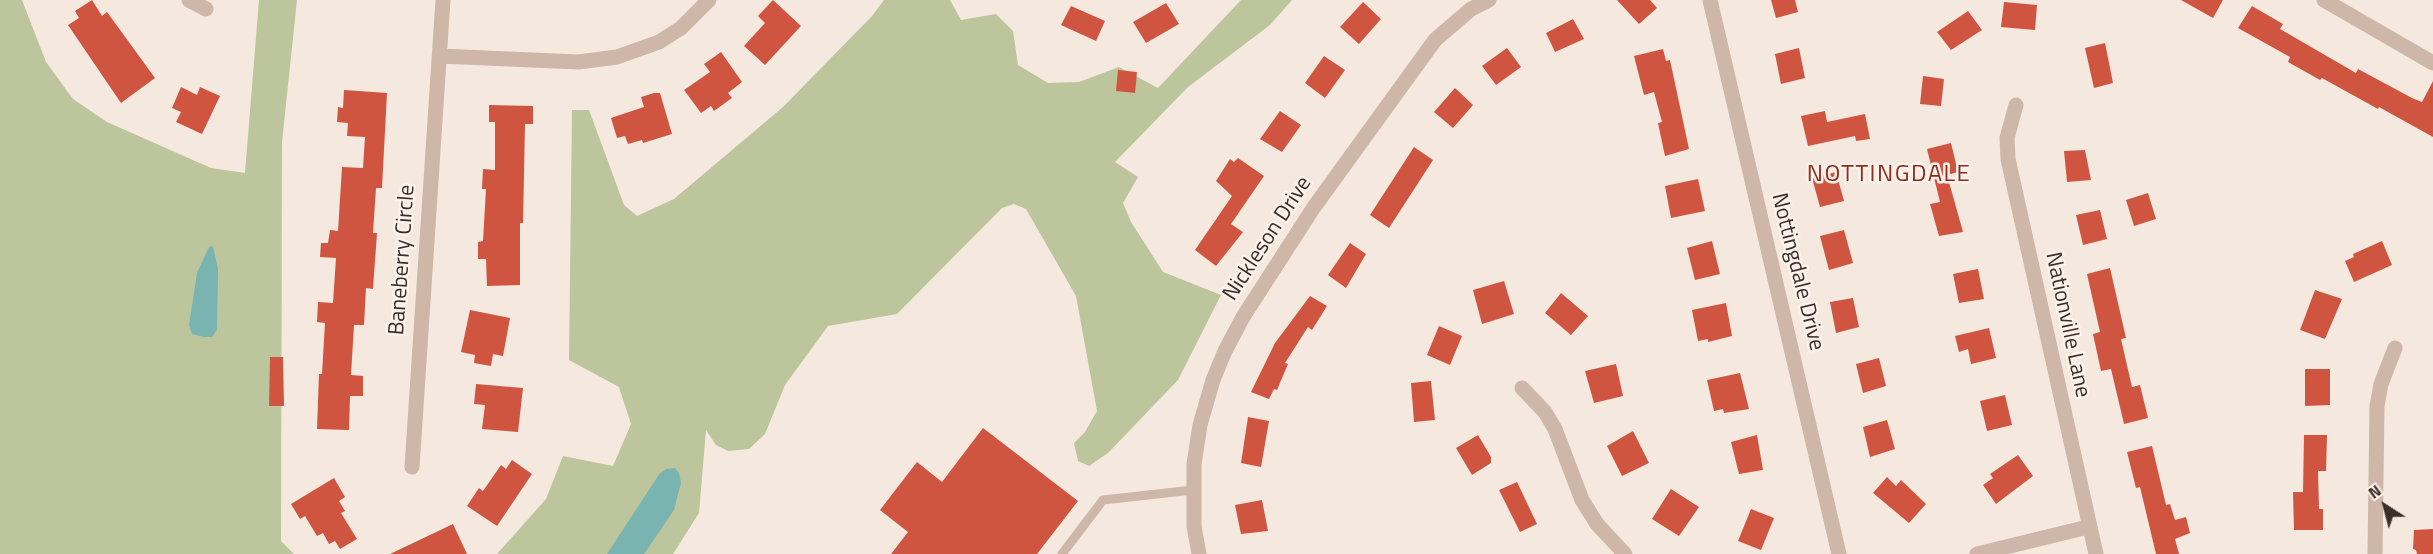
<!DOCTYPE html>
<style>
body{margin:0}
#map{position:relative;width:2433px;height:554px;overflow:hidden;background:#f5e8de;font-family:"Titillium Web",sans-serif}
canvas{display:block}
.north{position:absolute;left:2355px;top:476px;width:60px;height:60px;-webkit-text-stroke:4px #fbf2eb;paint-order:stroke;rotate:324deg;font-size:16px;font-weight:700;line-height:24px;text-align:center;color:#3b2d29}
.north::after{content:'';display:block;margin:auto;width:21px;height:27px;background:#3b2d29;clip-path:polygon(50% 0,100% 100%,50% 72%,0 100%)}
</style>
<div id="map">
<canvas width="2433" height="554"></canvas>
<div class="north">N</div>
</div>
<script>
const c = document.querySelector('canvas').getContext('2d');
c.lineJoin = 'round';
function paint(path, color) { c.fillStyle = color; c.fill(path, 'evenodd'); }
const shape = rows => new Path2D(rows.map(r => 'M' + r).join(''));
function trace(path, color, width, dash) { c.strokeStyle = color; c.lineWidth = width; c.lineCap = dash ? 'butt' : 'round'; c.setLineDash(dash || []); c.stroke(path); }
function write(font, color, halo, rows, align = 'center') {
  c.font = font + ' "Titillium Web",sans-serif'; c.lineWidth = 5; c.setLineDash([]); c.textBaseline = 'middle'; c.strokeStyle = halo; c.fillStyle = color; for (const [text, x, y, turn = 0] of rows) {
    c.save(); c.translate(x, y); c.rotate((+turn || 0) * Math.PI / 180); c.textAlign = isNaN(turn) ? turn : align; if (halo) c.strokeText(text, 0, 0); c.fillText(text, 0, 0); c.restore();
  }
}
paint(shape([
 [0,0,22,0,46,62,73,99,107,122,211,168,245,173,259,0,297,0,282,142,281,541,294,554,0,554],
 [884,0,950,0,961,20,996,14,1013,31,1018,65,1048,83,1079,82,1119,67,1158,88,1241,0,1292,0,1270,25,1188,87,1115,162,1138,177,1123,203,1131,222,1163,272,1221,295,1178,380,1108,453,1089,466,1078,461,1074,443,1085,432,1097,411,1076,296,1026,209,1014,204,1002,208,897,314,828,326,785,385,765,434,749,449,728,451,716,445,706,430,699,513,673,554,497,554,546,499,563,456,613,466,631,424,619,387,569,360,572,110,589,110,624,205,637,216,674,199,783,107,872,16]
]), '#bcc59c');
paint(shape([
 [213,246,218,269,217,330,212,337,204,337,192,334,189,325,197,273,209,247],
 [675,468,679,473,681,483,674,510,644,554,607,554,660,473,666,469]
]), '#7ab4b1');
paint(shape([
 [92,0,102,16,107,12,155,78,121,103,68,25,79,18,75,11],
 [773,0,801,26,765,65,744,46,765,23,758,16],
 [1617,0,1650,0,1657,8,1639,24],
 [1771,0,1795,0,1798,12,1776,18],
 [2181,0,2223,0,2213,18],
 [1363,2,1381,19,1359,44,1340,27],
 [2004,2,2037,5,2035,30,2001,27],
 [1166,3,1179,24,1146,43,1133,22],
 [1071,6,1105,21,1096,41,1061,25],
 [2252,6,2283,24,2280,29,2356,73,2358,69,2412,98,2422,102,2433,81,2433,137,2379,107,2378,109,2322,78,2320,80,2288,62,2290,57,2238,28],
 [1968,11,1982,30,1951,50,1937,32],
 [1573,19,1584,39,1555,52,1546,33],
 [2105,43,2113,83,2094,88,2085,48],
 [1507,48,1521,67,1496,85,1482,66],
 [1799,48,1805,78,1781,84,1775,54],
 [1663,49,1666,61,1670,60,1689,149,1665,156,1658,123,1662,122,1654,92,1644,95,1634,56],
 [721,52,742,82,728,93,732,98,714,111,711,106,701,113,684,90,710,72,704,64],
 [1324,56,1345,70,1325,98,1305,83],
 [1118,70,1137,72,1135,93,1116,91],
 [1923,76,1944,79,1941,106,1920,104],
 [181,87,197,95,200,87,220,96,202,134,176,122,181,112,172,108],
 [1455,88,1473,105,1453,128,1434,112],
 [344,90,387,93,382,188,376,188,373,233,377,233,373,289,366,288,364,325,354,325,351,375,363,376,363,396,350,396,349,430,317,429,319,374,322,374,325,323,317,322,318,302,333,303,336,258,320,257,321,243,328,243,330,230,338,231,342,167,363,168,365,137,347,136,348,123,337,122,338,107,343,108],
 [654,93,660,93,672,134,643,143,642,140,628,144,625,136,617,138,611,118,644,107,641,97],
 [489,105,533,106,533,124,525,124,523,223,520,223,520,285,487,286,486,259,478,259,478,242,483,241,486,189,482,189,483,169,495,170,495,122,489,122],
 [1280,111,1301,125,1282,152,1260,139],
 [1825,111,1827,122,1865,114,1870,139,1856,141,1855,136,1808,146,1801,116],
 [1951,143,1958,172,1947,175,1963,232,1939,236,1930,204,1940,202,1927,149],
 [1414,147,1433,160,1389,228,1370,215],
 [2085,150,2091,180,2067,182,2064,151],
 [1238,158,1264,176,1231,224,1243,232,1216,266,1195,250,1232,196,1216,181,1230,159,1234,162],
 [1836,172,1844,201,1820,207,1812,178],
 [1698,179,1705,211,1671,218,1665,186],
 [2148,193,2156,219,2134,226,2126,200],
 [2100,210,2107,239,2083,245,2076,215],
 [1844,230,1853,263,1829,270,1820,236],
 [1712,241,1720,274,1695,280,1687,248],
 [2382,241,2392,265,2354,282,2345,261,2354,257,2353,254],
 [1350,243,1366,254,1346,288,1328,275],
 [2110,268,2126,338,2121,339,2132,387,2140,385,2148,418,2124,424,2111,369,2101,371,2093,334,2100,332,2087,274],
 [1978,269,1984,299,1959,303,1953,274],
 [1504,281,1514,314,1482,324,1473,290],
 [2315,290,2342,299,2325,339,2300,330],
 [1561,293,1588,316,1571,335,1545,313],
 [1310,296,1327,306,1312,330,1308,327,1285,363,1288,364,1277,390,1274,389,1269,399,1251,392,1275,343],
 [1853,298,1859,327,1836,333,1830,302],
 [1726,303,1732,336,1708,342,1708,339,1698,341,1692,310],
 [470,310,510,318,503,356,493,354,491,366,474,363,475,355,461,352],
 [1439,326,1462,336,1450,365,1427,355],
 [1989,328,1996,358,1971,364,1968,349,1959,352,1955,336],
 [270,357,283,357,284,406,269,406],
 [1879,358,1886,386,1863,393,1856,364],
 [1616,364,1623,396,1594,403,1585,371],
 [2305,369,2330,369,2330,405,2305,406],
 [1740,373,1749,409,1724,413,1723,409,1714,411,1707,380],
 [1431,381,1435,420,1414,422,1411,383],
 [476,384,523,388,518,432,482,429,485,405,474,404],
 [2005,395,2012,425,1987,431,1980,401],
 [1248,417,1269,421,1261,467,1241,463],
 [1887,420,1895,449,1870,457,1863,427],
 [983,428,1078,501,1037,554,891,554,908,532,880,510,917,462,942,482],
 [1633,431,1649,463,1622,476,1607,446],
 [1478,435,1491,457,1491,463,1472,475,1456,448],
 [1757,435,1763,470,1739,474,1731,442],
 [2304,435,2327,435,2326,471,2318,471,2319,509,2323,509,2323,530,2294,530,2293,492,2303,492],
 [2152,446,2166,505,2170,504,2175,520,2186,517,2190,533,2175,539,2179,554,2156,554,2140,487,2136,488,2127,452],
 [2018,455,2033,476,1996,504,1983,485,1993,478,1990,474],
 [512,460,532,474,497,526,467,506,479,488,483,491,501,465,506,469],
 [1887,477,1896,486,1901,480,1926,504,1909,523,1873,493],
 [334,478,345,497,339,501,345,511,341,513,357,539,340,549,335,541,329,544,323,533,317,536,305,516,300,519,291,504],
 [1517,482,1537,524,1520,532,1499,490],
 [1671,489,1699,507,1679,536,1652,519],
 [1262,500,1268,531,1241,534,1235,505],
 [1751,509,1774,518,1761,550,1738,541],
 [453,524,467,554,390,554],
 [2433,529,2433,554,2417,554,2416,550,2413,549,2414,530]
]), '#d05541');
trace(shape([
 [1062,554,1103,500,1193,490]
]), '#ceb6a8', 9);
trace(shape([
 [189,0,206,9],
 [1710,0,1839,554],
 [2324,0,2433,63],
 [440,56,578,62,617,57,659,42,681,28,709,0],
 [2016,105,2007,138,2008,159,2096,554],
 [1522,388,1545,412,1555,429,1582,500,1597,524,1625,554],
 [412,467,443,0],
 [1199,554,1194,526,1194,464,1200,425,1213,380,1225,351,1243,317,1314,207,1435,40,1471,9,1489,0],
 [1977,554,2088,527],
 [2375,554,2377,406,2381,384,2395,348]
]), '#ceb6a8', 15);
write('22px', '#3b2d29', '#fbf2eb', [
 ["Nickleson Drive",1268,239,-57],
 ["Baneberry Circle",403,260,-86],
 ["Nottingdale Drive",1797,272,76],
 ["Nationville Lane",2067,325,78]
]);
c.letterSpacing = '1.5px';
write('24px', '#912b1b', '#fbf2eb', [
 ["NOTTINGDALE",1889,175]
]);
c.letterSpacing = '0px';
</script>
